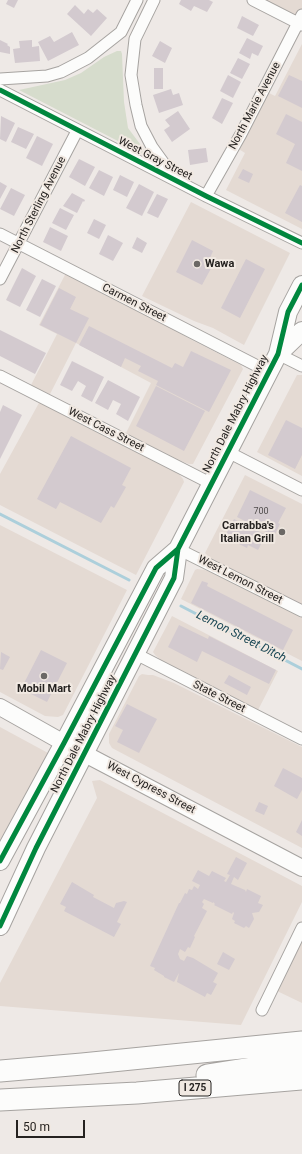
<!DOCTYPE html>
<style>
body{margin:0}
#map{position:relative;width:302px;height:1154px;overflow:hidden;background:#eee9e6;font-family:Roboto,sans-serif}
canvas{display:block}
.scale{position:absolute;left:16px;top:1120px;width:69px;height:18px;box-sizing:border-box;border:2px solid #252220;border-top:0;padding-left:5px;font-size:12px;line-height:14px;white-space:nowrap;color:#252220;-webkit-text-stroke:3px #f1e9e2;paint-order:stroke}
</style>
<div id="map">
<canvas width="302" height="1154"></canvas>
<div class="scale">50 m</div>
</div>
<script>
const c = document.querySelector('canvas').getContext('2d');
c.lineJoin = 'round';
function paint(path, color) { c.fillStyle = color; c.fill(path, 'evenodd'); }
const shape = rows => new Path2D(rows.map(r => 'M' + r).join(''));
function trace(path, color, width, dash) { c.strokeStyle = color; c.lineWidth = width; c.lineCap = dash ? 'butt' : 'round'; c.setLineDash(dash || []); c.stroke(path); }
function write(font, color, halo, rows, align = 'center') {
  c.font = font + ' Roboto,sans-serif'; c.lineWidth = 4; c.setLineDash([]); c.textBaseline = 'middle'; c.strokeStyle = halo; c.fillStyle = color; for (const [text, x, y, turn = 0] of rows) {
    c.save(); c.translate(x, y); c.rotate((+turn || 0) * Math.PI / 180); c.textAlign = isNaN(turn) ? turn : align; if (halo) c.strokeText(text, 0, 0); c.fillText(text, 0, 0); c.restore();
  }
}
paint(shape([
 [263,0,302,0,302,20],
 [302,44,302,229,226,190,245,153,237,148,267,92,275,96],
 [191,202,290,253,244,345,213,328,194,321,142,296],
 [66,273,124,301,192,340,241,365,243,369,193,464,189,464,169,457,125,435,151,383,76,343,49,396,30,387,57,334,39,325],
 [297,375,302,375,302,476,257,452],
 [40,401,169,468,179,474,183,479,184,482,136,575,0,505,0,474],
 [245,475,302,504,302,608,215,563,205,553],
 [0,525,127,590,63,715,58,717,45,716,0,692],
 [197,569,205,570,221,576,302,617,302,661,181,599,195,570],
 [172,616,278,671,257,712,162,661,155,655,153,652],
 [142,674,148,675,153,675,174,683,302,747,302,848,112,748,109,743,109,734,139,676],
 [0,727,48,753,0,842],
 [100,780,302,886,302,902,241,1025,0,1006,0,983,97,798,92,781],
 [302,939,302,1003,275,990]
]), '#e4dad3');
paint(shape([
 [117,51,121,51,122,54,124,102,128,128,146,152,145,155,19,90,65,80,81,73,104,57]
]), '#d6dccc');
trace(shape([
 [0,514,129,580],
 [181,606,302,669]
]), '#accfdb', 3);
paint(shape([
 [8,0,18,0,14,8,6,4],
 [181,0,209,0,213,2,207,12,194,6,191,11,179,4],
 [75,5,84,14,88,9,93,13,97,9,107,18,91,36,67,14],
 [242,16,259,25,253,36,237,28],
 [72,32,79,45,48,61,38,42,50,36,54,42],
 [247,38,263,46,258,56,252,53,250,59,239,53],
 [0,40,8,44,7,45,10,47,10,54,0,52],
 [32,40,32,47,39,46,40,61,15,63,13,49,20,48,19,41],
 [160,41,172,48,165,63,152,56],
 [238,58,250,64,242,79,230,73],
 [154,68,163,68,163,89,154,89],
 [228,75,241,82,233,98,220,91],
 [289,75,302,81,302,108,278,96],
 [171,89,173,95,179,93,183,105,159,113,153,95],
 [222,98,233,103,222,124,212,118],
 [178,111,190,129,172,142,164,130,170,126,165,120],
 [286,114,302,122,302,171,286,163,295,144,276,134],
 [1,116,15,123,6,142,0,139],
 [18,127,34,134,26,149,11,142],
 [37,136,53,144,42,166,26,158],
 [206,148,208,162,190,165,188,150],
 [79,159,95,167,85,186,69,177],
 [243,169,253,174,249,183,238,178],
 [99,170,113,177,104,196,89,188],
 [120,175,134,182,127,197,113,190],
 [0,182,7,186,0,199],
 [139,184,154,192,142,216,126,208],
 [300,185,302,186,302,222,285,213],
 [11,188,25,195,14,216,0,209],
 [72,193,85,200,84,202,83,201,77,213,63,206],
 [157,194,168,199,158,218,147,213],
 [60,208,74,215,66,230,52,223],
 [94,219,106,225,99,239,87,233],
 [50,227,68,236,61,251,43,242],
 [108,235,123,243,113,261,99,254],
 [137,237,147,243,142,253,132,248],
 [192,240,213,251,210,258,215,261,202,285,176,272],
 [246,259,265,269,240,318,221,308],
 [22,268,36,276,20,307,6,300],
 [42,279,56,286,40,317,26,310],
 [59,288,76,297,70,309,89,318,76,343,40,325],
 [89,326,172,368,175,363,183,367,191,351,231,370,209,412,156,385,158,381,138,371,141,366,125,358,121,367,79,345],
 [0,330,46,353,35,374,0,356],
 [72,361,104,377,92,402,81,396,86,386,78,381,72,391,60,385],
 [108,380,140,397,128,421,116,414,121,404,113,400,108,410,95,403],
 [156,386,205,411,184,451,136,426],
 [3,405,22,415,0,459,0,412],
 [286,420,302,428,302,455,295,469,268,455],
 [71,436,131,468,122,485,126,487,114,508,111,506,101,523,60,502,56,509,37,499],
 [250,490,286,508,278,523,280,524,274,536,237,517],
 [234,519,266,535,258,550,248,545,247,548,239,544,240,541,226,534],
 [202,581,208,583,207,586,293,630,283,650,191,603],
 [179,625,208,639,209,636,276,670,269,684,202,651,197,662,168,647],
 [41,650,67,663,47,702,21,689],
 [1,652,10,657,3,670,0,669],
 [229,675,251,687,247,695,224,683],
 [127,704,157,719,139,753,117,742,123,730,115,726],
 [283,768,302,778,302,790,297,799,274,786],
 [259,802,268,806,264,815,255,811],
 [302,820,302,836,296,832],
 [236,857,247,863,238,880,234,877,231,884,245,890,246,892,247,889,261,896,258,903,263,905,259,912,252,913,254,919,249,928,246,926,244,928,234,923,235,921,232,919,234,913,233,912,232,914,214,905,215,904,213,902,213,903,204,899,202,902,204,904,202,908,207,911,194,936,195,937,190,948,188,947,185,952,180,949,178,954,180,959,184,961,187,956,193,958,218,973,213,982,217,984,211,995,207,993,205,997,177,982,179,973,174,982,164,977,164,976,154,970,155,968,150,966,179,903,180,903,185,893,187,894,189,889,192,890,194,886,198,889,200,885,192,881,198,870,209,876,212,871,226,878,224,881,226,882,230,875,227,874],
 [72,882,94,895,93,897,114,908,116,903,124,901,127,902,117,922,121,924,114,937,64,911,66,907,60,904],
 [223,952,235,959,229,970,217,964]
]), '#d3cacf');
const street = shape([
 [154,0,135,39,131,75,136,105,141,126,152,147,165,165,177,178],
 [253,0,302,25],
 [0,79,47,76,61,72,88,58,121,32,137,0],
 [0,90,206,196,302,243],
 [206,196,241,134,302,15],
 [0,234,269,372],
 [0,279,77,131],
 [278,354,302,366],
 [0,376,212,484],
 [228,452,302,490],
 [178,549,302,611],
 [136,654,302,739],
 [262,1010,302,928]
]);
const secondary = shape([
 [0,707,64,743,302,868]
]);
const primary = shape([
 [278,354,302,331],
 [0,861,64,743,156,568,178,549],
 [0,926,36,848,174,578,178,549,278,354,288,312,302,285]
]);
const highway = shape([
 [0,1071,82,1064,302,1042],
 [207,1075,302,1060],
 [0,1100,137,1093,302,1079]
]);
trace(street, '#a6a3a0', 13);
trace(secondary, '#a6a3a0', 18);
trace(primary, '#a6a3a0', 20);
trace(highway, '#a6a3a0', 23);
trace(street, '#fcfcfb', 11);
trace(secondary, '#fcfcfb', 16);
trace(primary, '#fcfcfb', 18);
trace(highway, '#fcfcfb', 21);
trace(shape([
 [0,90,206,196,302,243],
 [0,861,64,743,156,568,178,549],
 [0,926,36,848,174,578,178,549,278,354,288,312,302,285]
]), '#00873e', 5);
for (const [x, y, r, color] of [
 [197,264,4,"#6b6865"],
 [282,532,4,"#6b6865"],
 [44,676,4,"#6b6865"]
]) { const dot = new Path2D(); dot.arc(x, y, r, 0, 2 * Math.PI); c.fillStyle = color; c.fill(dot); trace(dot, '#f1e9e2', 1.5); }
write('9px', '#504c4c', null, [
 ["700",261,512]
]);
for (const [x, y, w] of [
 [195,1088,32]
]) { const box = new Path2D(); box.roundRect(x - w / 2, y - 8, w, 16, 3); c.fillStyle = '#f1e9e2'; c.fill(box); trace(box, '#252220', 1); }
write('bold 10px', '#252220', null, [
 ["I 275",195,1088]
]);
write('11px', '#252220', '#f1e9e2', [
 ["North Marie Avenue",255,106,-62],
 ["West Gray Street",155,159,27],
 ["North Sterling Avenue",39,205,-63],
 ["Carmen Street",134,303,27],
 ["North Dale Mabry Highway",236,414,-63],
 ["West Cass Street",106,430,27],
 ["West Lemon Street",240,580,27],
 ["State Street",219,697,27],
 ["North Dale Mabry Highway",84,734,-63],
 ["West Cypress Street",151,788,28]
]);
write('bold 11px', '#252220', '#f1e9e2', [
 ["Wawa",205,264],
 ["Carrabba's",274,526,"right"],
 ["Italian Grill",274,539,"right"],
 ["Mobil Mart",44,689,"center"]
], 'left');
write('italic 12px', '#1a4755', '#f1e9e2', [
 ["Lemon Street Ditch",241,637,27]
]);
</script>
